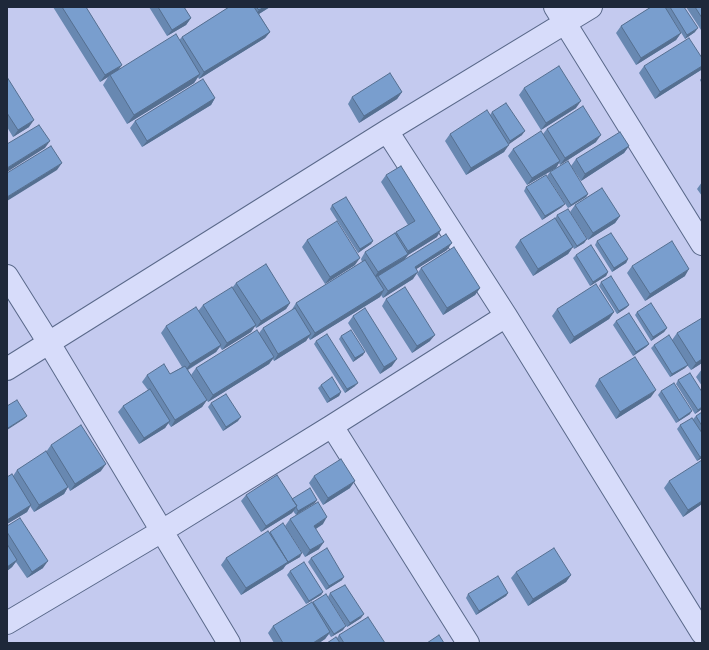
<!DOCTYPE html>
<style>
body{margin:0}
#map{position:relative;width:709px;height:650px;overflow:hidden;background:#c4caef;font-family:"IBM Plex Serif",serif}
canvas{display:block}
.frame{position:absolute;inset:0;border:8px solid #1e283a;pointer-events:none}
</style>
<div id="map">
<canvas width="709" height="650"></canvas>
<div class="frame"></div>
</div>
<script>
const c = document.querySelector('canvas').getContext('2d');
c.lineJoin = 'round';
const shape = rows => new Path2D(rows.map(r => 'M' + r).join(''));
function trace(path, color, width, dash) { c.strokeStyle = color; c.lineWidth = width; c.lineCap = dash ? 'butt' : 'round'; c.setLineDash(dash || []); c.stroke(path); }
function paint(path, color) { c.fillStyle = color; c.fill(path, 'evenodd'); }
const minor = shape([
 [555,7,702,244],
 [387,131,506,316,702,633],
 [7,276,49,343,229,643],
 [7,369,387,131,591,7],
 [332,426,468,643],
 [7,623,162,531,332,426,506,316]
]);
trace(minor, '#5a698a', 24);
trace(minor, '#d7dcfa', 22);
paint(shape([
 [53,7,86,7,119,70,179,40,182,37,229,7,270,7,259,14,270,32,265,38,199,79,198,77,194,83,127,124,103,85,108,77,100,82],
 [149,7,184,7,191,18,186,25,167,36],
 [651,7,684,7,695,32,685,39,669,13,681,33,676,40,636,65,616,33,621,26],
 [686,7,702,7,702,29,701,30],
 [702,58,702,68,701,70,655,99,639,73,644,66],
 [7,77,29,127,13,137,7,127],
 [702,77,702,84,700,80],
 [524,88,576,108,541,130,519,95],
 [402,92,397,99,359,123,348,104,352,97],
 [215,98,211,105,142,147,130,128,135,121],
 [492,112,522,135,508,144,504,152,466,175,445,141,450,134,490,115],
 [547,129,596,142,560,165,559,163,556,168,527,185,508,156,513,149,543,134],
 [629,146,624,153,581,181,571,166,576,159],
 [550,172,588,194,586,197,568,208,547,176],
 [386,175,437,237,408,255,404,261,447,250,416,269,413,279,383,298,381,295,380,297,310,340,308,337,306,341,274,361,273,359,269,364,208,402,191,375,196,368,259,333,263,328,291,311,296,303,362,262,361,259,365,252,395,233,396,232,408,225,381,182],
 [702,182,702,196,697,189],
 [526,187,562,207,542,220,524,191],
 [332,205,373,241,371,244,358,253,330,209],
 [575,205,620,216,615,223,588,240,570,212],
 [557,215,587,239,584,243,574,249,573,247,568,254,533,276,515,247,520,240,555,219],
 [307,240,355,265,325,284,302,247],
 [597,241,628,259,626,263,612,272,595,245],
 [576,255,608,272,606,276,590,286,573,258],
 [632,266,685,276,645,301,627,273],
 [421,268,480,288,475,295,443,315,417,274],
 [601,282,629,305,626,308,617,314,599,286],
 [236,283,290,303,286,309,256,328,255,326,251,332,222,350,220,347,216,352,188,370,207,400,202,407,171,427,168,423,165,428,139,444,118,412,123,406,148,390,142,382,147,375,170,374,182,367,161,333,166,326,199,310,203,305,232,288],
 [386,299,430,341,412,353,382,306],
 [557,309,614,312,609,319,570,344,552,316],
 [637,312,667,328,664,332,651,341,635,315],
 [353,316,392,366,380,374,348,323],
 [616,321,649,344,646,347,633,356,613,325],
 [677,333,702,363,691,370,687,365,685,368,670,377,651,348,654,345,672,340],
 [341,336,363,355,353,362,339,339],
 [316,341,355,386,345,393,314,344],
 [702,369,702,386,696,377],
 [599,379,651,397,616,419,595,386],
 [678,380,702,392,702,409,695,414,676,384],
 [321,385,341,392,339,396,327,403,318,388],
 [661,391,690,414,676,423,658,395],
 [211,403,238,421,223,431,208,407],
 [702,412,702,458,697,461,677,429,680,425,693,419,696,416],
 [51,445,101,471,70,491,68,487,64,494,34,512,30,506,27,512,7,524,7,477,13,476,17,470,46,452],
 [314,476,350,488,323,505,309,483],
 [669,481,702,504,683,517,664,488],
 [246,495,292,499,315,503,296,515,293,511,292,513,261,532,241,501],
 [290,519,323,524,316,529,319,549,305,557,285,526],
 [7,526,43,568,27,578,16,562,12,567,7,571],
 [270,532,300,557,286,565,283,569,241,595,221,565,226,558],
 [311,558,342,580,326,590,308,562],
 [290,571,323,592,321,595,306,604,287,575],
 [516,572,571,575,566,582,528,606,511,578],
 [330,593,361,618,347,627,328,597],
 [508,593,506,596,476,615,466,598,468,594],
 [313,602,343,630,331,637,329,634,325,639,319,643,274,643,268,633,273,626,312,604],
 [339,635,385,643,327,643,337,638]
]), '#6888b1');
paint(shape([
 [264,7,270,7,254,17,259,10],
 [191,18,186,25,167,36,172,30],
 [698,28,695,32,685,39,687,35],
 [270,32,265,38,199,79,204,72],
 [681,33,676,40,636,65,641,58],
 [122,65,117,72,110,75,108,77,100,82,105,75],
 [702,66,702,68,701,70,655,99,660,92],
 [200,74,194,83,127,124,134,115],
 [402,92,397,99,359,123,364,116],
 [215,98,211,105,142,147,147,141],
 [581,101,576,108,541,130,546,123],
 [34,120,29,127,13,137,18,130],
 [525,131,522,135,508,145,510,141],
 [601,135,596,142,560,165,565,158],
 [50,141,45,148,7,172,7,168],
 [509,145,504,152,466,175,471,168],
 [629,146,624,153,581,181,585,174],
 [560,161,556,168,527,185,532,178],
 [62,163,57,170,7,201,7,197],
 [588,194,586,197,568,208,571,205],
 [565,204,562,207,542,220,545,216],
 [620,216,615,223,588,240,593,233],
 [441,230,437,237,408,255,403,261,373,279,378,272,404,257,408,251],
 [587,239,584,243,574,249,577,246],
 [373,241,371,244,358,253,360,249],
 [452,243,447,250,410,273,415,267],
 [573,247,568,254,533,276,538,269],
 [360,258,355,265,325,284,330,277],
 [628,259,626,263,612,272,614,268],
 [689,269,685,276,645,301,650,294],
 [418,272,413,279,383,298,388,291],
 [608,272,606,276,590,286,593,282],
 [480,288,475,295,443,315,447,308],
 [384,290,380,297,310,340,315,333],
 [290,303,286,309,256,328,261,321],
 [629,305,626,308,617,314,619,311],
 [614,312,609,319,570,344,574,337],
 [256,325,251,332,222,350,227,343],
 [667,328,664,332,651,341,653,337],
 [311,334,306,341,274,361,278,354],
 [435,335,430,341,412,353,417,346],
 [649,344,646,347,633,356,636,352],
 [221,345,216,352,185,371,190,364],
 [365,352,363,355,353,362,355,358],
 [274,357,269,364,208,402,213,395],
 [397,359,392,366,380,374,384,367],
 [702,359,702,363,691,370,696,363],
 [688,365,685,368,670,377,672,374],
 [358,383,355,386,345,393,347,389],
 [656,390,651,397,616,419,620,412],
 [341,392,339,396,327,403,330,399],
 [207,400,202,407,171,427,175,420],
 [702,407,702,409,695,414,698,410],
 [692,411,690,414,676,423,679,420],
 [27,416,24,419,7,430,8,428],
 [241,417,238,421,223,431,226,427],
 [170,421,165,428,139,444,144,438],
 [702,456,702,458,697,461,700,457],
 [106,464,101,471,70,491,75,484],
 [355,481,350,488,323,505,328,498],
 [68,487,64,494,34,512,39,505],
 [317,500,315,503,296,515,298,511],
 [702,501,702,504,683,517,688,510],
 [31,505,27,512,7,524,7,520],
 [297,506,292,513,261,532,266,526],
 [327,517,323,524,309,533,314,526],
 [324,542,319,549,305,557,310,550],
 [302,553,300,557,286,565,288,562],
 [17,560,12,567,7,571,7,567],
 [48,561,43,568,27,578,32,572],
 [288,562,283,569,241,595,246,588],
 [571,575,566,582,528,606,533,599],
 [344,577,342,580,326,590,329,586],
 [323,592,321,595,306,604,309,601],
 [508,593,506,596,476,615,479,611],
 [364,614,361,618,347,627,350,623],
 [346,626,343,630,331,637,334,634],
 [330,632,325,639,319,643,313,643]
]), '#556f90');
const building = shape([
 [62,7,86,7,122,65,105,75,62,7],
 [158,7,184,7,191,18,172,30,158,7],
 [229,7,254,7,270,32,204,72,182,37,229,7],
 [256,7,264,7,259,10,256,7],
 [651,7,665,7,681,33,641,58,621,26,651,7],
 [670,7,684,7,698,28,687,35,670,7],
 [695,7,702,7,702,18,695,7],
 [176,34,200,74,134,115,110,75,176,34],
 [689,38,702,58,702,66,660,92,644,66,689,38],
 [559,66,581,101,546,123,524,88,559,66],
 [390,73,402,92,364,116,352,97,390,73],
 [7,77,34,120,18,130,7,113,7,77],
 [203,79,215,98,147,141,135,121,203,79],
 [506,103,525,131,510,141,492,112,506,103],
 [583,106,601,135,565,158,547,129,583,106],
 [487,110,509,145,471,168,450,134,487,110],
 [39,125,50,141,7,168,7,144,39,125],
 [541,131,560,161,532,178,513,149,541,131],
 [620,132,629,146,585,174,576,159,620,132],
 [51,146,62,163,7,197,7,173,51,146],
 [568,161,588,194,571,205,550,172,568,161],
 [401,166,441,230,408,251,396,232,415,221,386,175,401,166],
 [546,175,565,204,545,216,526,187,546,175],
 [602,188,620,216,593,233,575,205,602,188],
 [346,197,373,241,360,249,332,205,346,197],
 [568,209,587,239,577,246,557,215,568,209],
 [555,218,573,247,538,269,520,240,555,218],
 [337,221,360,258,330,277,307,240,337,221],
 [395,233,408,254,378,272,365,252,395,233],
 [611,233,628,259,614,268,597,241,611,233],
 [446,234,452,243,415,267,418,272,388,291,378,276,446,234],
 [672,241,689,269,650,294,632,266,672,241],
 [591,245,608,272,593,282,576,255,591,245],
 [454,247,480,288,447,308,421,268,454,247],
 [365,260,384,290,315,333,296,303,365,260],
 [266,264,290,303,261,321,236,283,266,264],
 [611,276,629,305,619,311,601,282,611,276],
 [596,284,614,312,574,337,557,309,596,284],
 [232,287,256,325,227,343,203,305,232,287],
 [405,287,435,335,417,346,386,299,405,287],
 [651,303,667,328,653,337,637,312,651,303],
 [196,307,221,345,190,364,166,326,196,307],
 [295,308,311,334,278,354,263,328,295,308],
 [365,308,397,359,384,367,353,316,365,308],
 [629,313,649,344,636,352,616,321,629,313],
 [702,318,702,359,696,363,677,333,702,318],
 [257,330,274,357,213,395,196,368,257,330],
 [351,330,365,352,355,358,341,336,351,330],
 [327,334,358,383,347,389,316,341,327,334],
 [669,335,688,365,672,374,654,345,669,335],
 [635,357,656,390,620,412,599,379,635,357],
 [164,364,170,374,185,366,207,400,175,420,147,375,164,364],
 [690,373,702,392,702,407,698,410,678,380,690,373],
 [332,377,341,392,330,399,321,385,332,377],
 [674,383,692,411,679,420,661,391,674,383],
 [150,389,170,421,144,438,123,406,150,389],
 [226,394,241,417,226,427,211,403,226,394],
 [17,400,27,416,8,428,7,426,7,406,17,400],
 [702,412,702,426,696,416,702,412],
 [692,418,702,433,702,456,700,457,680,425,692,418],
 [81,425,106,464,75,484,51,445,81,425],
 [46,451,68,487,39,505,17,470,46,451],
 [341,459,355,481,328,498,314,476,341,459],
 [702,460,702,501,688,510,669,481,702,460],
 [12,474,31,505,7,520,7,477,12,474],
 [277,475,297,506,266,526,246,495,277,475],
 [310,488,317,500,298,511,296,507,297,506,292,499,310,488],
 [318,502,327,517,314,526,324,542,310,550,290,519,318,502],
 [20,518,48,561,32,572,7,532,7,526,20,518],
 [283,523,302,553,288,562,270,532,283,523],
 [268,531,288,562,246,588,226,558,268,531],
 [7,544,17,560,7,567,7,544],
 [327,548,344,577,329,586,311,558,327,548],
 [554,548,571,575,533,599,516,572,554,548],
 [304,562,323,592,309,601,290,571,304,562],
 [498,576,508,593,479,611,468,594,498,576],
 [345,585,364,614,350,623,330,593,345,585],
 [326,594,346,626,334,634,313,602,326,594],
 [312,602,330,632,313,643,283,643,273,626,312,602],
 [368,617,385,643,344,643,339,635,368,617],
 [439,635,444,643,427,643,439,635],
 [336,637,340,643,327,643,336,637]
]);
paint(building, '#799ece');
trace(building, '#556f90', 1);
</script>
